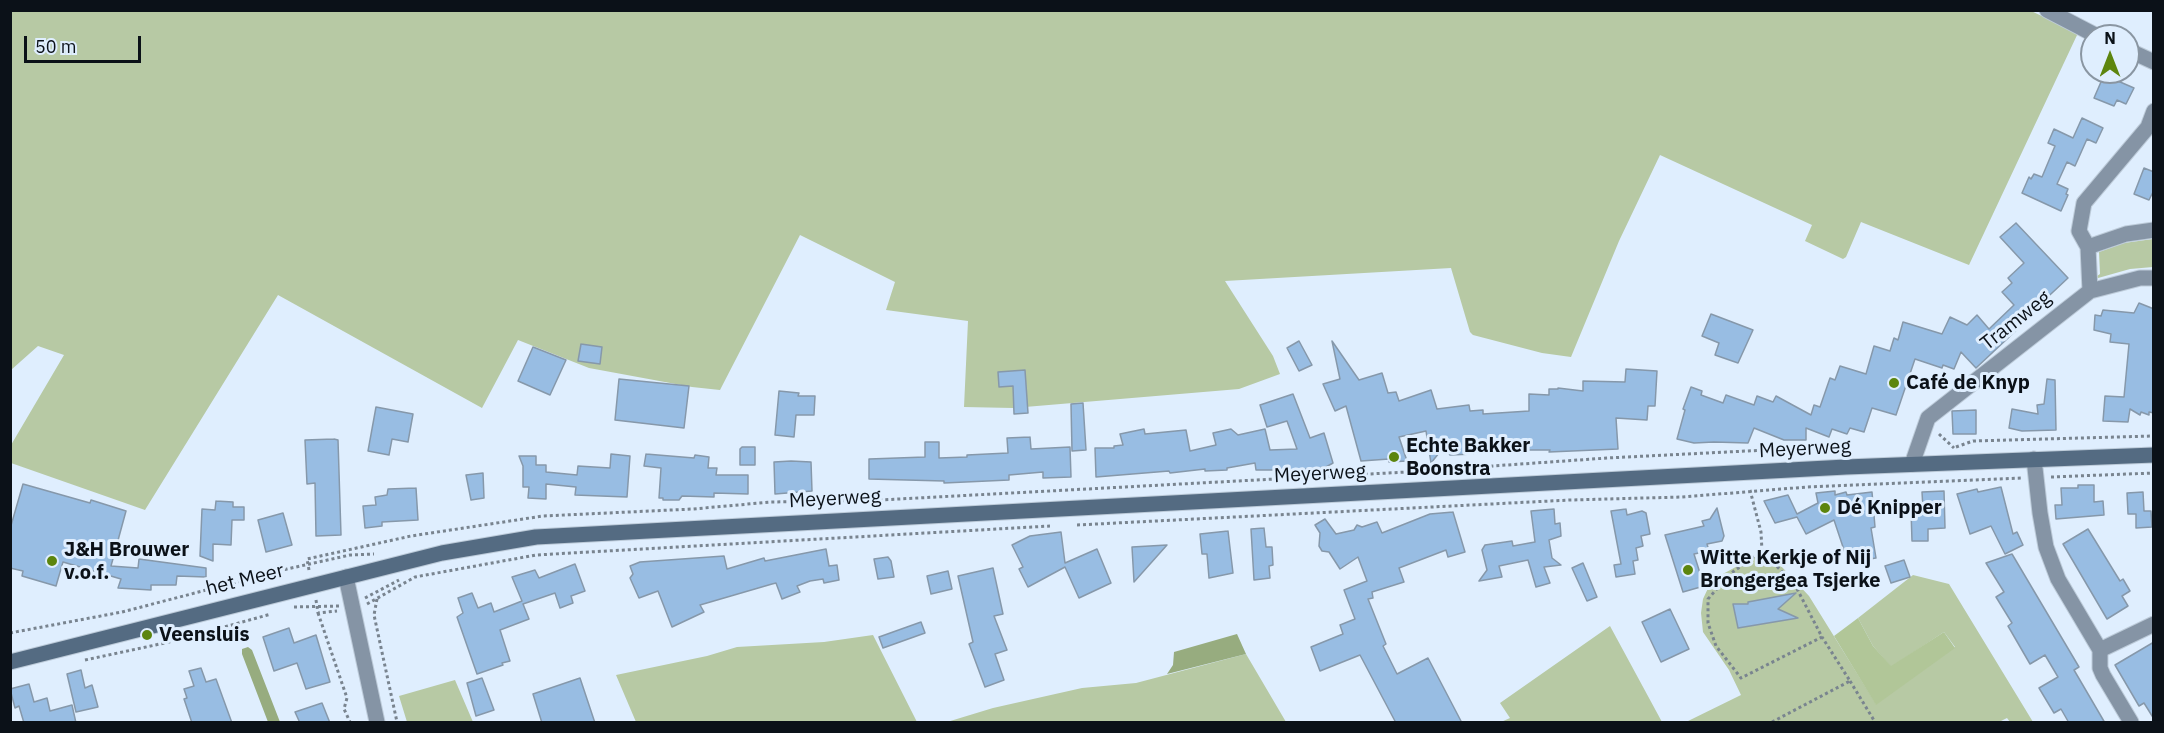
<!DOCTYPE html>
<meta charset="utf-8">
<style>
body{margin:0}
#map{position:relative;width:2164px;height:733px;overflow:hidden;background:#dfeefe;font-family:"IBM Plex Sans",sans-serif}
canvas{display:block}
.frame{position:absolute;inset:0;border:12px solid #0b1118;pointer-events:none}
.north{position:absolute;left:2080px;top:24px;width:60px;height:60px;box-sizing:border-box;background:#dfeefe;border:2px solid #8a96a2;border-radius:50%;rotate:0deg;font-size:16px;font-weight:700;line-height:24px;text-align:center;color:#0b1118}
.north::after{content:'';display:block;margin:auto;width:21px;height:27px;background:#5c850e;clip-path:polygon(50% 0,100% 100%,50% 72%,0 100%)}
.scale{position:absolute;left:24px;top:36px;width:117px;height:27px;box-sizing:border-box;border:3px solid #0b1118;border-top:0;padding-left:8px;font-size:18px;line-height:21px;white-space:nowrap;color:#0b1118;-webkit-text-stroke:4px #dfeefe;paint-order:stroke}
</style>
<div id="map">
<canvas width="2164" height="733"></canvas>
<div class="frame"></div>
<div class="north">N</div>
<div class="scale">50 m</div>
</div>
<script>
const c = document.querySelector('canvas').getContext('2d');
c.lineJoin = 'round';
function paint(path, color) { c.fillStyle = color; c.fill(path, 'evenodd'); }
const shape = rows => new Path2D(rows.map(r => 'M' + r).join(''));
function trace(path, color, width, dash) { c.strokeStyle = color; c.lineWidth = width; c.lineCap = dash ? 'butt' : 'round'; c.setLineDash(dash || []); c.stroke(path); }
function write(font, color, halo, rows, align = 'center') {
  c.font = font + ' "IBM Plex Sans",sans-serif'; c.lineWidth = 6; c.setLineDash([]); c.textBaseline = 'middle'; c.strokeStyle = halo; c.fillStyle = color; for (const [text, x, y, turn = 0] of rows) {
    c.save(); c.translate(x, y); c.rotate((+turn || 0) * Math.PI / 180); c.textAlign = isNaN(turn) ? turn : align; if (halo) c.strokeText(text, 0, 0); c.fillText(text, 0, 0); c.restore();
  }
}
paint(shape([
 [2029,10,2078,33,1969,265,1861,222,1846,257,1843,259,1805,241,1812,225,1660,155,1619,241,1571,357,1542,353,1473,335,1470,332,1451,268,1225,281,1273,356,1280,374,1239,389,1013,408,964,407,968,321,886,310,895,282,800,235,720,390,692,387,589,368,518,340,482,408,278,295,145,510,11,463,11,445,64,355,38,346,11,370,11,11],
 [2153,239,2153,267,2130,269,2091,280,2100,274,2099,252,2124,243],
 [1766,555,1781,566,1809,596,1876,704,1955,647,1944,632,1891,667,1873,646,1858,618,1913,575,1949,584,2033,722,2010,722,2007,718,1999,722,1686,722,1741,695,1729,670,1703,632,1701,613,1703,599,1710,584,1721,575,1754,557],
 [1610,626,1662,722,1501,722,1510,718,1500,703],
 [873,635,917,722,636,722,616,675,707,656,737,647,824,642],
 [1246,654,1286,722,947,722,993,708,1082,688,1136,683],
 [455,680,473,722,407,722,399,696]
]), '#b7c9a4');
paint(shape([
 [1858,618,1873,646,1891,666,1944,632,1955,648,1876,705,1834,636]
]), '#b1c698');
paint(shape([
 [1237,634,1246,654,1167,674,1173,665,1174,652],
 [248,647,252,650,280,722,268,722,242,654,242,649]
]), '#97ac7f');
const building = shape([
 [2104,75,2134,88,2126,104,2117,100,2114,106,2094,98,2104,75],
 [2082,118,2103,128,2096,143,2087,139,2075,166,2067,162,2057,184,2068,189,2066,194,2068,195,2061,211,2022,193,2029,177,2031,179,2034,174,2042,177,2055,146,2048,143,2054,129,2073,138,2082,118],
 [2144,168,2154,172,2154,190,2149,200,2134,194,2144,168],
 [2016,223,2068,278,2021,322,2023,324,1976,368,1961,352,1954,369,1943,365,1942,368,1915,359,1896,415,1872,408,1864,432,1850,428,1847,434,1832,429,1829,437,1806,428,1806,440,1784,440,1754,428,1748,443,1714,442,1694,443,1677,439,1685,410,1683,409,1691,387,1702,391,1701,395,1723,403,1726,395,1754,405,1757,396,1773,402,1776,396,1811,415,1814,405,1820,407,1830,378,1835,380,1840,366,1866,374,1874,346,1890,351,1894,338,1898,340,1903,322,1942,334,1950,317,1967,325,1977,315,1989,329,2014,305,2002,292,2012,283,2008,278,2024,263,2000,237,2016,223],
 [2139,303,2154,309,2154,413,2149,412,2149,415,2141,412,2140,415,2130,409,2128,422,2103,421,2105,396,2124,397,2129,344,2110,342,2111,334,2094,330,2095,315,2101,316,2103,310,2134,313,2139,303],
 [1711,314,1753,330,1738,363,1715,355,1719,343,1702,336,1711,314],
 [1299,341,1312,365,1299,371,1287,348,1299,341],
 [1332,341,1359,380,1382,373,1388,393,1396,392,1399,401,1431,390,1437,409,1469,405,1470,411,1483,410,1483,414,1529,411,1529,394,1549,395,1549,389,1558,389,1558,388,1583,391,1583,381,1625,382,1626,369,1657,371,1655,406,1648,406,1647,420,1616,418,1618,449,1549,452,1550,450,1473,450,1473,454,1450,455,1443,448,1431,463,1426,431,1399,437,1407,461,1389,462,1389,459,1361,461,1346,406,1335,411,1323,384,1340,379,1332,341],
 [581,344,602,347,600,364,578,361,581,344],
 [533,347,566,360,550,395,518,381,533,347],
 [1025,370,1028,413,1014,414,1013,386,999,387,998,372,1025,370],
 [619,379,689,386,684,428,615,420,619,379],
 [2047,379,2055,380,2056,430,2022,431,2009,428,2012,409,2038,414,2037,405,2044,404,2047,379],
 [779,391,799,393,798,396,815,396,814,415,796,415,794,437,775,435,779,391],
 [1293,394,1310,438,1324,433,1333,463,1326,467,1299,470,1256,470,1255,463,1227,468,1227,470,1205,471,1205,469,1170,473,1169,471,1096,477,1095,448,1114,448,1114,446,1123,445,1120,434,1144,429,1145,434,1186,430,1190,451,1216,445,1213,433,1231,429,1238,435,1265,429,1270,450,1297,449,1287,421,1267,427,1260,405,1293,394],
 [1083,403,1086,450,1072,451,1071,404,1083,403],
 [376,407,413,414,408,442,392,439,389,455,368,451,376,407],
 [1976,410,1976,434,1953,434,1952,411,1976,410],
 [1030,437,1031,449,1070,447,1071,477,1043,478,1043,472,1009,475,1009,480,944,483,944,481,869,479,869,459,925,457,925,442,939,442,939,458,967,457,967,455,1008,453,1007,438,1030,437],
 [334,439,338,440,341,535,316,536,315,483,307,484,305,440,334,439],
 [742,447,755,447,755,465,740,465,740,449,742,447],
 [611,454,630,456,627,497,575,495,576,487,546,484,546,499,528,498,529,487,523,487,523,466,519,456,536,456,536,465,546,465,546,472,577,475,578,466,610,468,611,454],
 [646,454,694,458,695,455,709,457,708,468,717,468,716,475,748,475,748,494,714,493,714,497,682,496,679,500,663,500,663,498,659,498,661,468,644,466,646,454],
 [791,461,811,462,812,491,775,494,774,462,791,461],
 [483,473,484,498,471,500,466,475,483,473],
 [23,484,90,503,91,500,126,511,111,566,138,568,139,559,206,568,206,577,177,576,176,585,151,585,151,590,118,588,121,579,63,562,56,586,22,576,23,571,10,568,10,529,23,484],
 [2078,485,2094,485,2094,502,2103,501,2104,515,2056,519,2055,505,2062,505,2061,488,2078,488,2078,485],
 [2001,487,2013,534,2017,532,2023,545,2005,554,1991,526,1970,534,1957,494,1977,489,1978,492,2001,487],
 [416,488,418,520,382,522,382,526,365,528,363,506,376,505,375,497,387,495,388,489,416,488],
 [1835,491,1835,495,1846,492,1847,495,1872,492,1875,527,1871,528,1876,558,1864,560,1863,557,1847,559,1834,520,1806,534,1797,517,1775,523,1764,501,1788,495,1797,514,1818,503,1816,493,1835,491],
 [1944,491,1945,528,1928,529,1928,541,1912,541,1911,510,1923,509,1922,492,1944,491],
 [2143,492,2144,511,2151,511,2152,527,2136,528,2136,514,2128,514,2127,493,2143,492],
 [216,501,233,502,233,507,244,507,244,520,232,520,231,545,213,544,213,561,200,556,202,509,215,510,216,501],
 [1717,508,1724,536,1722,541,1707,544,1709,551,1694,554,1704,586,1683,592,1665,535,1704,526,1702,521,1710,519,1717,508],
 [1554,509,1555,524,1560,523,1561,536,1549,540,1552,558,1561,565,1544,567,1550,583,1536,587,1528,560,1499,566,1502,577,1479,581,1487,570,1482,550,1485,545,1512,541,1513,546,1535,542,1531,511,1554,509],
 [1626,509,1627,515,1642,511,1646,513,1650,534,1641,536,1643,546,1636,548,1638,560,1633,561,1635,574,1616,577,1614,565,1621,564,1611,511,1626,509],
 [1453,512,1465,552,1448,557,1446,550,1399,568,1404,582,1372,592,1373,598,1368,599,1386,644,1383,646,1397,674,1428,658,1462,723,1396,723,1360,655,1320,671,1311,647,1343,634,1340,625,1355,619,1344,590,1367,581,1358,557,1340,569,1329,552,1322,551,1319,546,1320,533,1315,525,1325,519,1336,534,1354,530,1357,525,1362,527,1377,522,1382,533,1430,514,1453,512],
 [283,513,292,545,266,552,258,520,283,513],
 [1264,528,1266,547,1272,547,1273,565,1269,566,1270,578,1254,580,1251,529,1264,528],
 [2088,529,2120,581,2123,579,2130,591,2122,596,2128,606,2107,619,2063,544,2088,529],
 [1228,531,1233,573,1209,578,1207,554,1202,554,1200,534,1228,531],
 [1061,532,1065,563,1097,549,1111,583,1079,598,1065,567,1028,587,1019,569,1023,567,1012,545,1030,536,1061,532],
 [1167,545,1134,582,1132,547,1167,545],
 [826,549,829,566,837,565,839,580,824,583,823,579,810,581,797,586,800,592,782,599,776,583,772,584,700,605,704,612,672,627,658,591,639,598,630,578,633,574,630,566,640,562,724,556,727,569,764,558,765,561,826,549],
 [2012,554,2079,667,2074,670,2105,723,2069,723,2061,709,2054,713,2039,688,2058,677,2045,655,2030,664,2008,626,2012,623,1996,597,2004,592,1986,563,2012,554],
 [888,557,891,561,894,577,878,579,874,559,888,557],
 [1904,560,1910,577,1891,583,1885,566,1904,560],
 [1583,563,1597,597,1587,601,1572,568,1583,563],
 [575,564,585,591,571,596,573,603,560,608,555,593,523,604,529,619,500,630,510,661,502,663,503,665,477,674,457,617,463,613,458,598,472,593,478,608,491,603,494,612,522,601,512,577,535,570,539,578,575,564],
 [993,568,1003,614,994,616,1007,650,995,654,1004,680,985,687,969,644,973,642,958,576,993,568],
 [948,571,952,589,931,594,927,576,948,571],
 [1796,593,1778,609,1798,618,1738,628,1733,604,1748,604,1748,602,1796,593],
 [1670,609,1689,649,1661,662,1642,622,1670,609],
 [921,622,925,633,883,648,879,637,921,622],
 [289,628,294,643,316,635,330,682,306,689,297,663,274,671,263,637,289,628],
 [2154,642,2154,719,2144,703,2139,706,2115,665,2154,642],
 [201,668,206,682,216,679,232,723,192,723,184,699,187,698,184,689,194,686,189,671,201,668],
 [81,670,85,688,92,685,98,707,76,712,67,674,81,670],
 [482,678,494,710,476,716,467,683,482,678],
 [580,678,595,723,542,723,533,694,580,678],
 [29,684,34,702,47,698,50,711,72,705,76,723,24,723,19,706,15,708,10,689,29,684],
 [322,703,330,723,300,723,295,712,322,703]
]);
paint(building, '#98bde3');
trace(building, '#8698aa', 1.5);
const minor = shape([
 [2047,10,2097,36],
 [2128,50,2154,62],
 [2088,247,2126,234,2154,230],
 [2090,291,2088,247,2079,231,2084,203,2148,127,2154,111],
 [2034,459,2040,513,2046,547,2058,579,2100,650,2100,668,2103,675,2131,722],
 [1912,464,1928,418,2090,291,2140,278,2154,278],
 [346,577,377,722],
 [2100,650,2154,624]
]);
const secondary = shape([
 [10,662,442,553,536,537,1846,467,2154,455]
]);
trace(minor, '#bdcbd9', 17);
trace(secondary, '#bdcbd9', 17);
trace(shape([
 [1939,434,1954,448],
 [1956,447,1973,441,2154,436],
 [2051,477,2154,473],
 [1750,490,1761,532,1762,551,1795,585,1822,637,1741,678,1716,646,1708,623,1708,599,1730,574,1762,551],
 [1077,525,1570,500,1682,497,1807,487,2023,478],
 [309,570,307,559,411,536,543,516,693,509,771,502,880,500,1407,472,1607,458,1807,448,1825,448,1841,451],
 [365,598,399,580],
 [377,599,374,615,397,722],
 [316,600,318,613,337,611],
 [367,604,415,577,536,555,1050,526],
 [294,607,339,606],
 [318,613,347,698,344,709,350,722],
 [10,633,122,612,287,569,350,555,374,554],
 [85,660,174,641,271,614],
 [1850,681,1875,722],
 [1772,722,1850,681,1822,637]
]), '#79848f', 3, [3, 3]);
trace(minor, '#8594a5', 15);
trace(secondary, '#546b82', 15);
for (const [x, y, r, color] of [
 [1894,383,6,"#5c850e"],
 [1394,457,6,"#5c850e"],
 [1825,508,6,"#5c850e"],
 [52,561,6,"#5c850e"],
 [1688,570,6,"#5c850e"],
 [147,635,6,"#5c850e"]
]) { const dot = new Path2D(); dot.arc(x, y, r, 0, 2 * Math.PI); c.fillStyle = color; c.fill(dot); trace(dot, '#dfeefe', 2); }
write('20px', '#0b1118', '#dfeefe', [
 ["Tramweg",2016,321,-38],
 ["Meyerweg",1805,449,-3],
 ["Meyerweg",1320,474,-3],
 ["Meyerweg",835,499,-3],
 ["het Meer",245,580,-14]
]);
write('bold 20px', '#0b1118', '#dfeefe', [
 ["Café de Knyp",1906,383],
 ["Echte Bakker",1406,446],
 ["Boonstra",1406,469],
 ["Dé Knipper",1837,508],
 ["J&H Brouwer",64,550],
 ["v.o.f.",64,573],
 ["Witte Kerkje of Nij",1700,558],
 ["Brongergea Tsjerke",1700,581],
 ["Veensluis",159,635]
], 'left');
</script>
